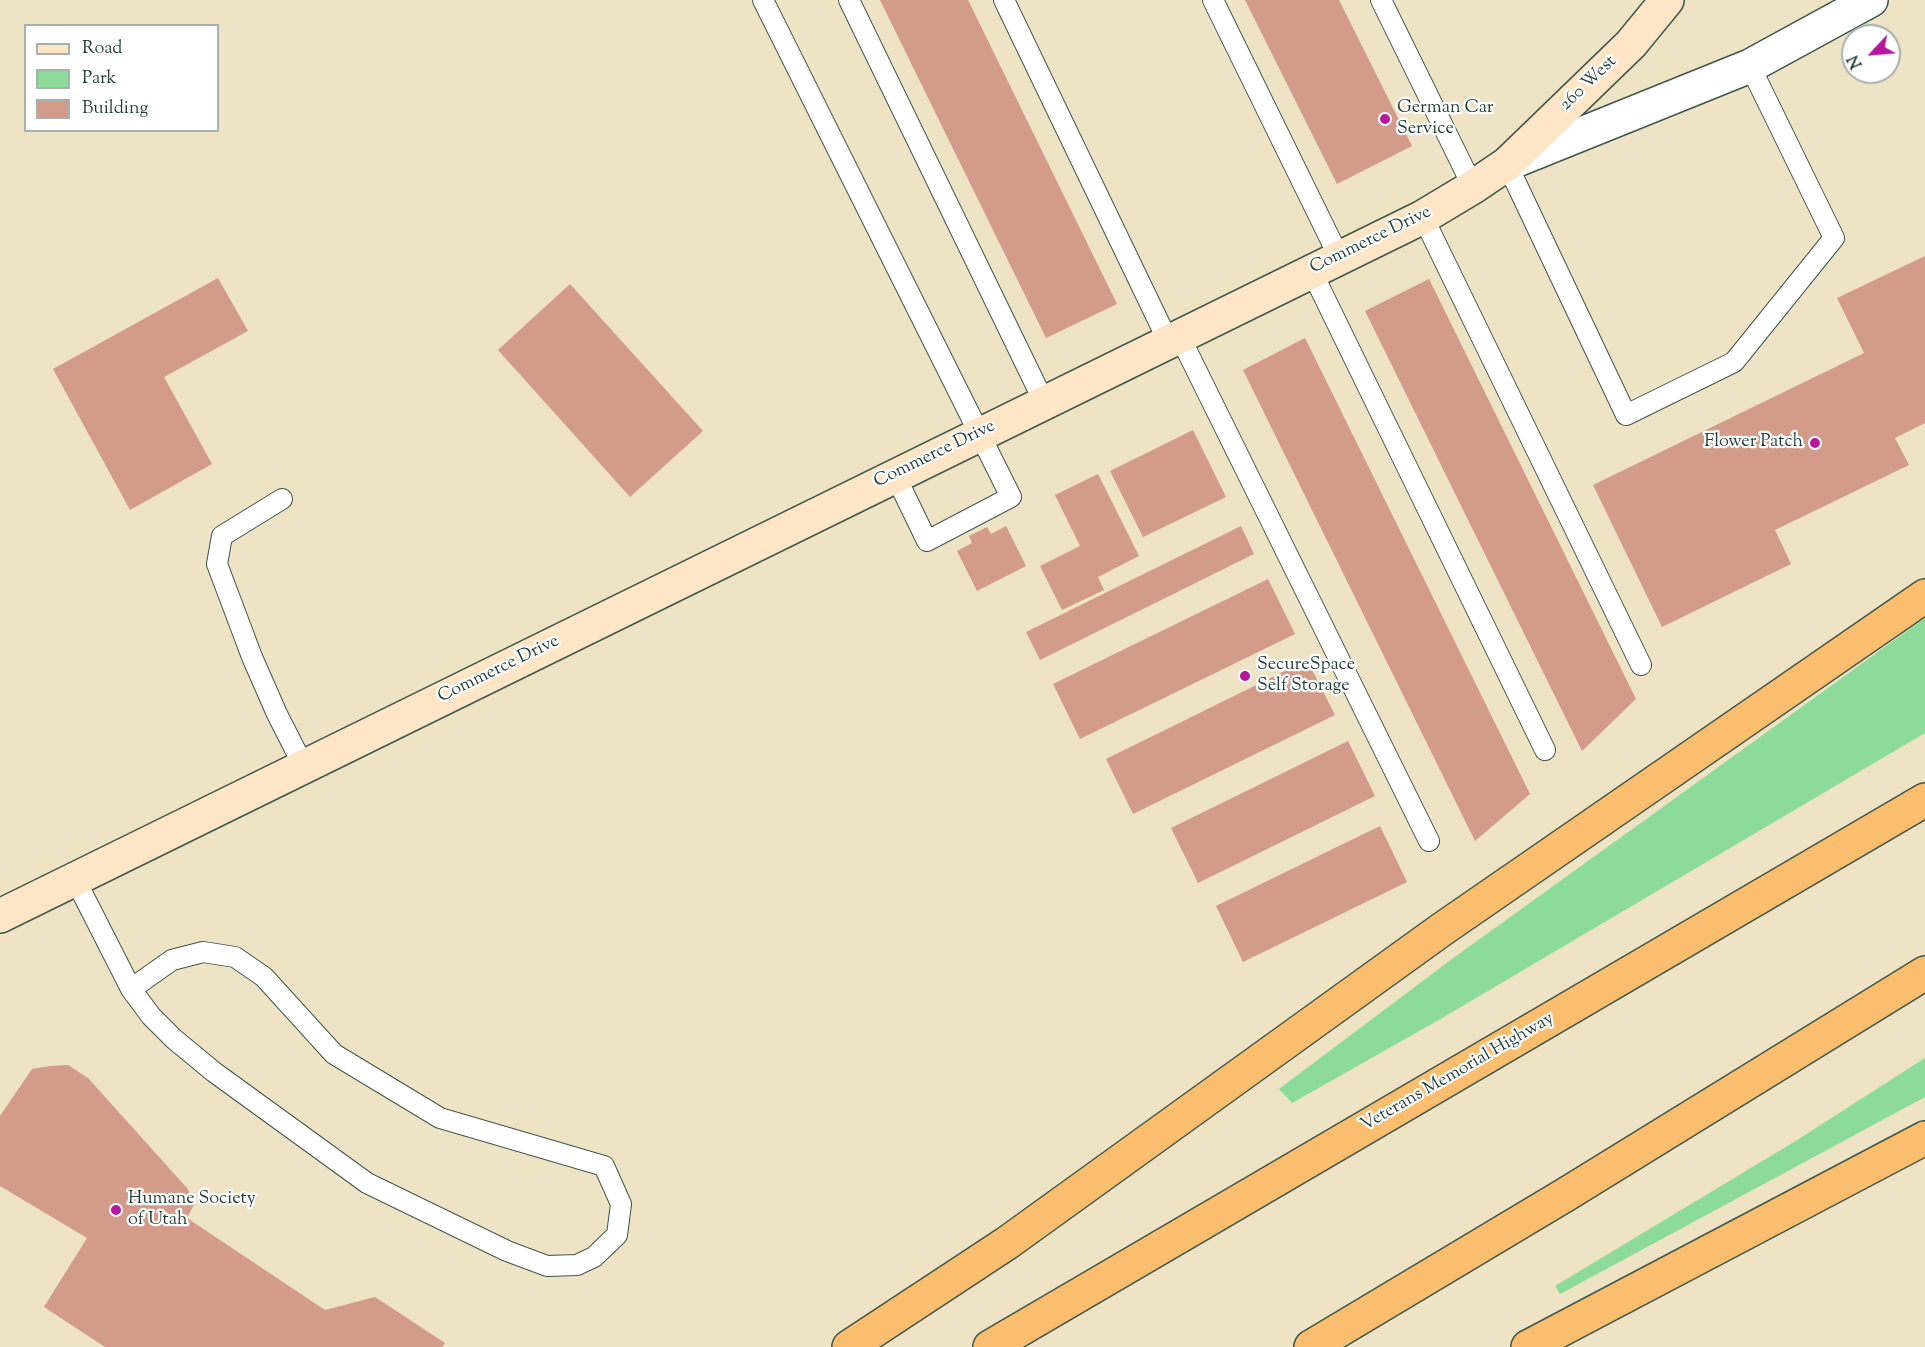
<!DOCTYPE html>
<style>
body{margin:0}
#map{position:relative;width:1925px;height:1347px;overflow:hidden;background:#eee3c5;font-family:"Sorts Mill Goudy",serif}
canvas{display:block}
.legend{position:absolute;left:24px;top:24px;width:195px;height:108px;box-sizing:border-box;background:#fff;border:2px solid #a5b1ae;margin:0;padding:8px 10px;list-style:none;font-size:18px;color:#1f3d34}
.legend li{display:flex;align-items:center;gap:12px;height:30px}
.legend b{width:30px;border:2px solid #a5b1ae}
.north{position:absolute;left:1841px;top:24px;width:60px;height:60px;box-sizing:border-box;background:#fff;border:2px solid #a5b1ae;border-radius:50%;rotate:244deg;font-size:16px;font-weight:700;line-height:24px;text-align:center;color:#1f3d34}
.north::after{content:'';display:block;margin:auto;width:21px;height:27px;background:#b5179e;clip-path:polygon(50% 0,100% 100%,50% 72%,0 100%)}
</style>
<div id="map">
<canvas width="1925" height="1347"></canvas>
<ul class="legend">
<li><b style="height:8px;background:#fde5c5"></b>Road</li>
<li><b style="height:16px;background:#8cdb9a"></b>Park</li>
<li><b style="height:16px;background:#d39b89"></b>Building</li>
</ul>
<div class="north">N</div>
</div>
<script>
const c = document.querySelector('canvas').getContext('2d');
c.lineJoin = 'round';
function paint(path, color) { c.fillStyle = color; c.fill(path, 'evenodd'); }
const shape = rows => new Path2D(rows.map(r => 'M' + r).join(''));
function trace(path, color, width, dash) { c.strokeStyle = color; c.lineWidth = width; c.lineCap = dash ? 'butt' : 'round'; c.setLineDash(dash || []); c.stroke(path); }
function write(font, color, halo, rows, align = 'center') {
  c.font = font + ' "Sorts Mill Goudy",serif'; c.lineWidth = 4.5; c.setLineDash([]); c.textBaseline = 'middle'; c.strokeStyle = halo; c.fillStyle = color; for (const [text, x, y, turn = 0] of rows) {
    c.save(); c.translate(x, y); c.rotate((+turn || 0) * Math.PI / 180); c.textAlign = isNaN(turn) ? turn : align; if (halo) c.strokeText(text, 0, 0); c.fillText(text, 0, 0); c.restore();
  }
}
paint(shape([
 [1925,618,1925,733,1437,1021,1292,1103,1279,1089,1452,959],
 [1925,1058,1925,1097,1560,1294,1555,1286,1794,1142]
]), '#8cdb9a');
paint(shape([
 [880,0,968,0,1117,304,1046,338],
 [1245,0,1339,0,1412,146,1337,184],
 [1925,256,1925,423,1895,438,1909,465,1775,530,1791,564,1662,627,1593,485,1864,353,1837,298],
 [218,278,248,331,164,377,212,464,130,510,53,369],
 [1429,279,1636,699,1582,751,1365,311],
 [570,284,703,431,630,497,498,350],
 [1305,338,1530,794,1475,841,1243,370],
 [1193,430,1226,497,1143,537,1110,471],
 [1098,474,1139,556,1098,577,1104,590,1062,610,1040,566,1080,546,1055,495],
 [1006,526,1026,566,977,591,957,551,972,543,969,536,987,527,991,534],
 [1241,526,1254,554,1040,660,1026,632],
 [1268,579,1295,634,1080,739,1053,684],
 [1307,660,1335,715,1133,814,1106,759],
 [1348,741,1375,796,1198,883,1171,828],
 [1380,826,1407,882,1243,962,1216,906],
 [68,1065,88,1078,187,1188,195,1203,187,1218,325,1310,375,1297,445,1343,442,1347,105,1347,44,1307,87,1238,0,1186,0,1116,32,1069,50,1066]
]), '#d39b89');
const lane = shape([
 [763,0,1011,497,927,541,895,475],
 [849,0,1044,402],
 [1004,0,1168,341],
 [1213,0,1339,257],
 [1381,0,1473,187],
 [1507,164,1626,415,1734,362,1834,238,1750,66],
 [1423,217,1641,665],
 [1311,270,1545,750],
 [1179,335,1429,841],
 [282,499,222,536,217,564,252,657,277,714,304,767],
 [75,879,131,989,151,1016,174,1039,214,1072,367,1183,507,1251,547,1266,577,1265,594,1257,617,1235,621,1204,604,1166,440,1118,334,1054,264,977,235,957,203,952,172,960,131,989]
]);
const street = shape([
 [1507,164,1750,66,1871,0]
]);
const secondary = shape([
 [0,916,1423,217,1473,187,1507,164,1631,44,1667,0]
]);
const highway = shape([
 [849,1347,1007,1243,1441,930,1925,596],
 [990,1347,1925,800],
 [1311,1347,1565,1195,1925,973],
 [1528,1347,1925,1138]
]);
trace(lane, '#3e564a', 22);
trace(street, '#3e564a', 36);
trace(secondary, '#3e564a', 36);
trace(highway, '#3e564a', 36);
trace(lane, '#fff', 20);
trace(street, '#fff', 33);
trace(secondary, '#fde5c5', 33);
trace(highway, '#fbbd6e', 33);
for (const [x, y, r, color] of [
 [1385,119,6,"#b5179e"],
 [1815,443,6,"#b5179e"],
 [1245,676,6,"#b5179e"],
 [116,1210,6,"#b5179e"]
]) { const dot = new Path2D(); dot.arc(x, y, r, 0, 2 * Math.PI); c.fillStyle = color; c.fill(dot); trace(dot, '#fff', 2); }
write('18px', '#1f3d34', '#fff', [
 ["260 West",1589,84,-44],
 ["Commerce Drive",1371,241,-26],
 ["Commerce Drive",935,455,-26],
 ["Commerce Drive",499,670,-26],
 ["Veterans Memorial Highway",1458,1073,-30]
]);
write('18px', '#1f3d34', '#fff', [
 ["German Car",1397,109],
 ["Service",1397,130],
 ["Flower Patch",1803,443,"right"],
 ["SecureSpace",1257,666],
 ["Self Storage",1257,687],
 ["Humane Society",128,1200],
 ["of Utah",128,1221]
], 'left');
</script>
